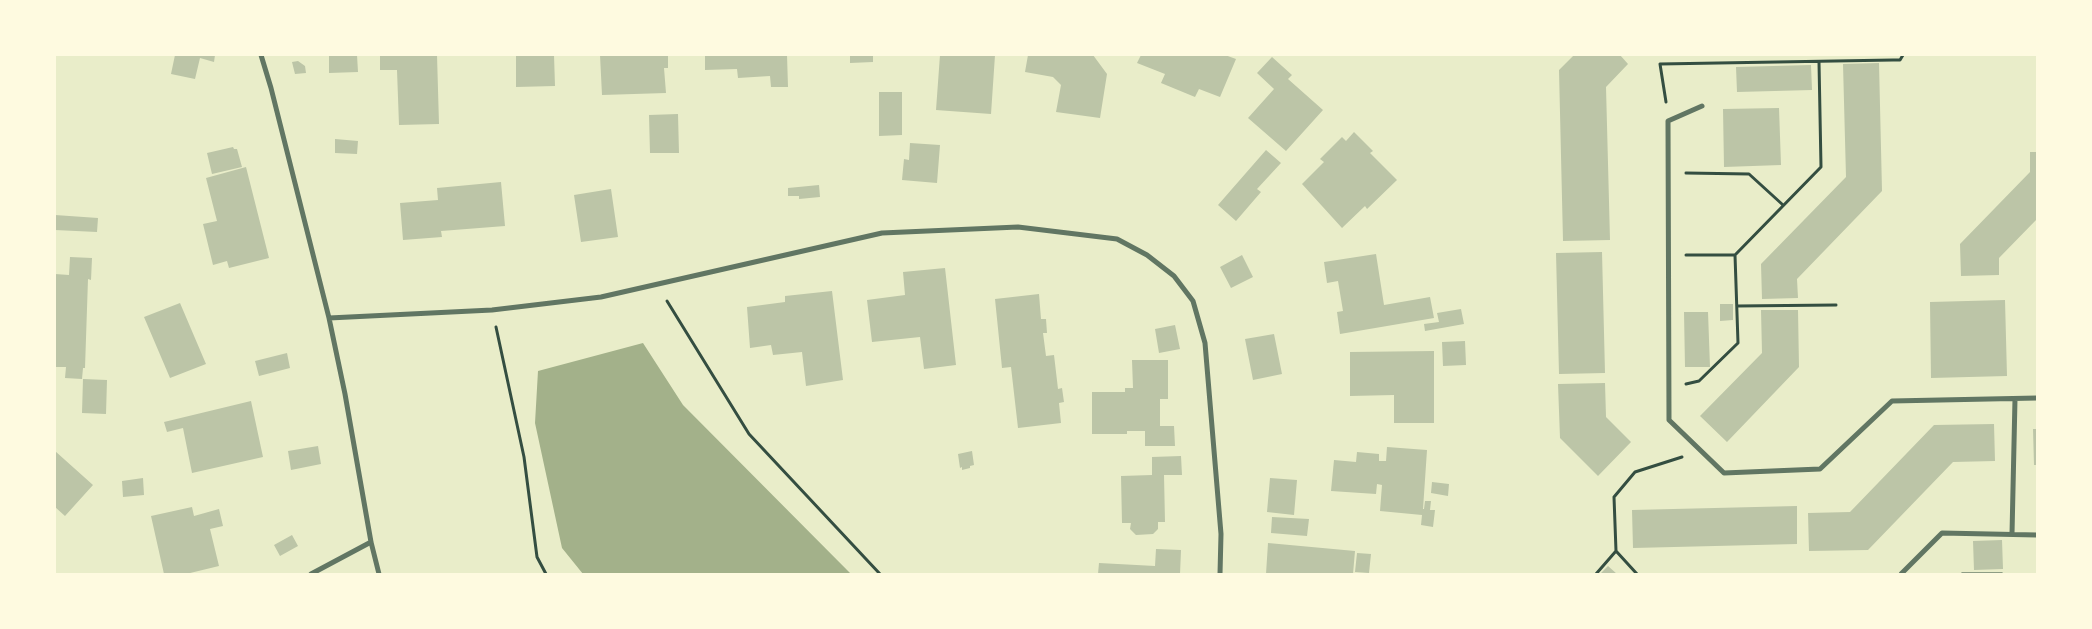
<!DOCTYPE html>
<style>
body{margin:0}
#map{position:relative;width:2092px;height:629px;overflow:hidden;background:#e9edc9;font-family:Quicksand,sans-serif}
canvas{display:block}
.frame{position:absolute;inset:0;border:56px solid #fefae0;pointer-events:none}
</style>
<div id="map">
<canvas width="2092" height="629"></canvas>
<div class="frame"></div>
</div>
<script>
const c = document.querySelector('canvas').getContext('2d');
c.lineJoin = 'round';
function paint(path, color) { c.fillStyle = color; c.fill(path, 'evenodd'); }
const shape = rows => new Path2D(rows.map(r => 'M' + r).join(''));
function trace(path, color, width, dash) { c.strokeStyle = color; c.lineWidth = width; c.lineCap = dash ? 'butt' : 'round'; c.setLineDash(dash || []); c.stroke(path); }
paint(shape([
 [643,343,683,405,851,574,583,574,562,548,535,423,538,371]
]), '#a3b18a');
paint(shape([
 [175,55,215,55,214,62,200,58,195,79,171,74],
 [329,55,357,55,358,72,329,73],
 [380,55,437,55,439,124,399,125,397,70,380,70],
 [516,55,554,55,555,86,516,87],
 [600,55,668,55,668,68,664,68,666,93,602,95],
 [705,55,787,55,788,87,771,87,770,76,738,78,737,69,705,70],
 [850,55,873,55,873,62,850,63],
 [940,55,995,55,991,114,936,110],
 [1028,55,1093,55,1107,74,1100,118,1056,112,1061,85,1053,77,1025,72],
 [1141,55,1225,55,1236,59,1220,97,1199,89,1195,97,1161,83,1165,74,1137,63],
 [1574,55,1620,55,1628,64,1606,87,1610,240,1563,241,1559,70],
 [1272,57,1292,75,1288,79,1323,110,1286,151,1248,118,1274,89,1257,73],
 [298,61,305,66,306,73,295,74,292,62],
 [1879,63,1882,191,1797,279,1798,298,1762,299,1761,264,1846,177,1843,64],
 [1811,65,1812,90,1737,92,1736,67],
 [879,92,902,92,902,135,879,136],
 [1779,108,1781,165,1724,167,1723,109],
 [678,114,679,153,650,153,649,115],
 [1354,132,1373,151,1370,153,1397,180,1367,209,1365,206,1342,228,1302,184,1324,162,1320,159,1342,137,1346,141],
 [335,139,358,141,357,154,335,153],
 [910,143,940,145,937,183,902,180,904,159,909,160],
 [233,147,234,149,237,149,242,167,212,174,207,153],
 [1266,150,1281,163,1257,189,1261,192,1236,221,1218,205],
 [2030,152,2037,152,2037,219,1999,258,1999,275,1961,276,1960,244,2030,172],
 [246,167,269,258,229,268,227,261,213,265,203,224,217,221,206,178],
 [501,182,505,226,441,231,442,237,403,240,400,203,438,200,437,188],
 [819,185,820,197,799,199,799,196,788,196,788,188],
 [611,189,618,237,581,242,574,195],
 [55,215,98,218,97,232,55,230],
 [1602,252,1605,373,1559,374,1556,253],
 [1376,254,1384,305,1430,297,1434,318,1340,334,1337,312,1343,311,1338,281,1327,283,1324,262],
 [1242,255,1253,277,1231,288,1220,267],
 [70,257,92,258,91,280,88,279,85,368,83,368,82,379,65,378,66,367,55,367,55,274,69,275],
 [945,268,956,365,924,369,920,337,872,342,867,300,905,295,903,272],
 [832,291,843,380,806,386,802,352,773,355,771,345,750,348,747,307,785,302,785,296],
 [1039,294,1041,319,1046,319,1047,333,1043,333,1046,356,1054,355,1058,389,1062,388,1064,402,1059,403,1061,423,1018,428,1011,367,1002,368,995,299],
 [2005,300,2007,376,1931,378,1930,302],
 [180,303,206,364,170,378,144,317],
 [1720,304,1733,304,1733,320,1720,321],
 [1461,309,1464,324,1425,331,1424,324,1439,322,1437,313],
 [1761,310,1798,310,1799,367,1727,442,1700,416,1762,353],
 [1684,312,1708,312,1710,367,1685,367],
 [1175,325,1180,349,1159,353,1155,329],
 [1274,334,1282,374,1253,380,1245,339],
 [1465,341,1466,365,1443,366,1442,342],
 [1434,351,1434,423,1394,423,1394,395,1350,396,1350,352],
 [287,353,290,368,259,376,255,361],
 [1132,360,1168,360,1168,399,1160,399,1160,426,1174,426,1175,446,1145,446,1145,431,1127,431,1127,434,1092,434,1092,392,1125,392,1125,388,1133,388],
 [83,379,107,380,106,414,82,413],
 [1605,383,1606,417,1631,442,1598,476,1560,438,1558,384],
 [251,401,263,457,192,473,183,428,167,432,164,422],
 [1994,424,1995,461,1953,462,1868,550,1809,551,1808,513,1850,512,1934,425],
 [2033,429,2037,429,2037,465,2034,465],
 [318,446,321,464,291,470,288,451],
 [1387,447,1427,450,1423,509,1424,509,1425,501,1431,501,1430,510,1435,510,1433,527,1421,525,1422,515,1380,511,1382,485,1377,484,1376,494,1331,491,1334,460,1356,462,1357,452,1379,454,1379,461,1386,461],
 [55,451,93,485,65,516,55,507],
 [972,451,974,465,970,466,970,468,962,470,962,467,960,468,958,454],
 [1181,456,1182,475,1164,475,1165,522,1158,522,1158,529,1153,534,1136,535,1130,529,1131,523,1122,523,1121,476,1152,475,1152,457],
 [143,478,144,495,123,497,122,481],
 [1270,478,1297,480,1294,515,1267,512],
 [1432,482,1449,484,1448,496,1431,493],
 [1797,506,1797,544,1633,548,1632,510],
 [192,507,194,516,219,509,223,526,210,529,219,566,186,574,164,574,151,516],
 [1272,517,1309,519,1307,536,1271,533],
 [292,535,298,546,280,556,274,545],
 [2002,540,2003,569,1974,570,1973,541],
 [1268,543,1355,551,1353,574,1266,574],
 [1156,549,1181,550,1180,574,1098,574,1099,563,1155,566],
 [1357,553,1371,554,1369,573,1355,572],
 [1608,566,1617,574,1600,574]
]), '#bcc5a7');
trace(shape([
 [1666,102,1660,64,1893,60,1900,60,1903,55],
 [1686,173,1749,174,1783,205],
 [1686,255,1735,255],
 [667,301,749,434,880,574],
 [1737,306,1836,305],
 [496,327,524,457,537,557,546,574],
 [1686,384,1699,381,1738,343,1735,255,1821,167,1819,62],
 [1596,574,1616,551],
 [1637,574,1616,551,1614,497,1635,472,1682,457],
 [1962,574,2002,574]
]), '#344e41', 3);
trace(shape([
 [261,55,271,88,329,318,345,394,371,542,379,574],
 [1702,106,1668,121,1669,420,1724,473,1820,469,1892,401,2037,398],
 [329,318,492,310,601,297,882,233,1018,227,1117,239,1147,255,1174,276,1193,301,1205,343,1221,534,1220,574],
 [2012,534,2015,399],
 [311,574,371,542],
 [1901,574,1942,533,2037,535]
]), '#617663', 5);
</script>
